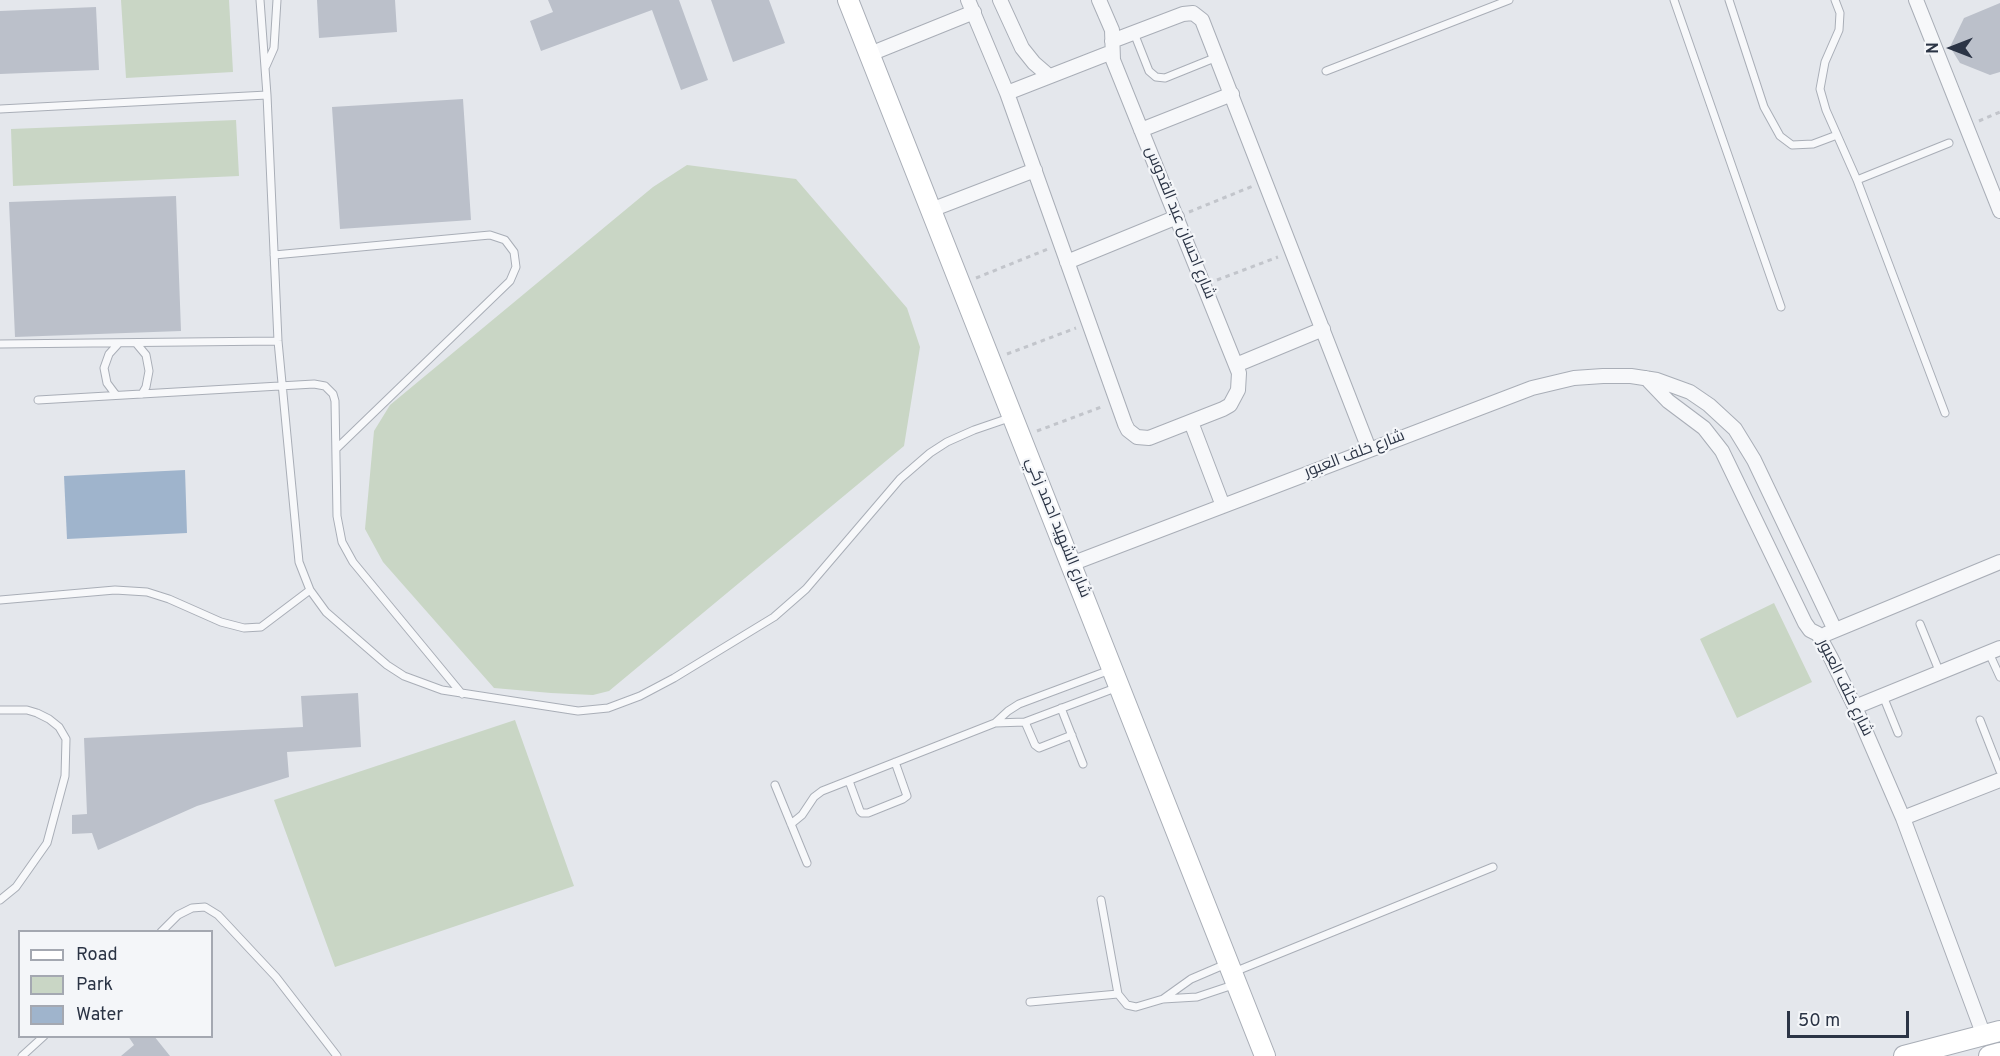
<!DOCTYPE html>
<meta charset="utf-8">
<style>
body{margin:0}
#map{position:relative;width:2000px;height:1056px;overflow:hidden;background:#e4e7ec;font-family:Overpass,sans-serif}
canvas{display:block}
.legend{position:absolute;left:18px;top:930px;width:195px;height:108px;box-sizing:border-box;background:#f4f6f9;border:2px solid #a4a8b1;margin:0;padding:8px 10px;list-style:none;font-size:18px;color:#2b3445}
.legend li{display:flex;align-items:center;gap:12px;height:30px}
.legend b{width:30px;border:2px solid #a4a8b1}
.north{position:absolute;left:1922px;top:18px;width:60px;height:60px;-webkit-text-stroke:4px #f4f6f9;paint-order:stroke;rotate:270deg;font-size:16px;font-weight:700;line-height:24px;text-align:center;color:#2b3445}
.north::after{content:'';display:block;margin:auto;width:21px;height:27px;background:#2b3445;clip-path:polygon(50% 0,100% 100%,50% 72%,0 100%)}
.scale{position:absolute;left:1787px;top:1011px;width:122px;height:27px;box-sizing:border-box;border:3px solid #2b3445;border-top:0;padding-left:8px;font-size:18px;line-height:21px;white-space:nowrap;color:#2b3445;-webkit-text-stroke:4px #f4f6f9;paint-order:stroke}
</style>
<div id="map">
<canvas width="2000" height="1056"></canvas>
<ul class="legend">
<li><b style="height:8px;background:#fff"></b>Road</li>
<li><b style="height:16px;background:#c9d6c5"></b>Park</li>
<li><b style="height:16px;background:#9fb4cc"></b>Water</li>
</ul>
<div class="north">N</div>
<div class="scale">50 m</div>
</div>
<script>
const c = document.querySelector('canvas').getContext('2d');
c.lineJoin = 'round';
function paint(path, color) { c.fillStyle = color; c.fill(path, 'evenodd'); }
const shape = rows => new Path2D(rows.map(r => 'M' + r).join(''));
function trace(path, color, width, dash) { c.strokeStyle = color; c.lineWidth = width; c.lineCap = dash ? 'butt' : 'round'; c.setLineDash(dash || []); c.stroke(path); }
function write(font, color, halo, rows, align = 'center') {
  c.font = font + ' Overpass,Cairo,sans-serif'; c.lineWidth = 4.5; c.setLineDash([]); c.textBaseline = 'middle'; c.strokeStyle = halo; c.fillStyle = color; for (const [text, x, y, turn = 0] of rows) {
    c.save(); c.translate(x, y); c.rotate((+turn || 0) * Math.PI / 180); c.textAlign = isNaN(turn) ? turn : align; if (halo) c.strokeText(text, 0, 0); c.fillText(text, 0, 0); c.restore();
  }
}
paint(shape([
 [121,0,229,0,233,72,126,78],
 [236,120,239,176,13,186,11,129],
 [687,165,796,179,907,308,920,347,904,446,609,691,593,695,551,693,494,688,383,562,365,529,374,431,390,405,653,187],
 [1774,603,1812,682,1737,718,1700,639],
 [515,720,574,886,335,967,274,800]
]), '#c9d6c5');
paint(shape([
 [185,470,187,533,67,539,64,476]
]), '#9fb4cc');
paint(shape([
 [317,0,395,0,397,32,319,38],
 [548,0,679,0,708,80,681,90,652,10,541,51,530,21,553,12],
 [711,0,769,0,785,43,733,62],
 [2000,3,2000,72,1990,75,1960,63,1950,47,1964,18],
 [96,7,99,70,0,74,0,11],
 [463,99,471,220,340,229,332,107],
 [176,196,181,331,15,337,9,202],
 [358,693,361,747,287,752,289,777,197,806,98,850,92,833,72,834,72,815,87,814,84,738,303,727,301,696],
 [128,1036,154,1036,170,1056,121,1056,134,1045]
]), '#bbc0ca');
const lane = shape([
 [260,0,267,95,278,341,299,562,310,590,326,612,387,665,404,676,442,690,578,711,608,708,640,696,674,678,774,617,806,589,900,479,930,453,947,442,974,430,1012,417],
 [1674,0,1781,307],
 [1729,0,1764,107,1780,136,1792,145,1813,144,1837,135],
 [1835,0,1840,13,1839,30,1825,62,1820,89,1826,110,1857,180,1945,413],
 [1134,33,1149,71,1156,77,1165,78,1217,57],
 [266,66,274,48,277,0],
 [1326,71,1509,0],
 [0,109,267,95],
 [1857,180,1949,143],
 [274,255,490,235,505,240,514,252,516,267,510,281,336,449],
 [136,343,146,355,149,371,146,387,142,394],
 [0,344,278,341],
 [116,395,107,383,104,368,109,354,119,343],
 [38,400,314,384,325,386,333,394,335,401,337,516,342,542,353,562,462,694],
 [0,600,115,590,147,592,169,599,221,622,244,628,261,627,310,590],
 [1920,624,1940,673],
 [1989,653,2000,677],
 [1883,696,1898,733],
 [1061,708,1083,764],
 [0,710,27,710,37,713,49,719,59,727,66,739,65,776,47,843,16,887,0,900],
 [1980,720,2000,771],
 [1025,722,1035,745,1039,748,1072,735],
 [995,723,1025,722,1118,687],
 [849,781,860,811,862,813,868,813,903,799,907,796,895,762],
 [775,785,807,863],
 [791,824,802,815,814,797,822,791,995,723,1008,711,1019,704,1110,670],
 [1101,900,1118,994,1127,1005,1136,1007,1163,999,1197,997,1236,984],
 [161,932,178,915,192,908,205,907,218,915,276,977,337,1056],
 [1234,972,1493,867],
 [1163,999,1191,979,1226,964],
 [1030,1002,1118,994],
 [22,1056,44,1036]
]);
const street = shape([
 [968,0,1007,93,1125,424,1128,430,1137,437,1149,438,1223,409,1230,405,1238,390,1239,373,1113,60,1112,30,1099,0],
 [1000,0,1022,48,1034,63,1049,76],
 [1916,0,2000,211],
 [1112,41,1183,14,1193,13,1202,20,1369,449],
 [870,54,974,12],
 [1007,93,1112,52],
 [1141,130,1232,94],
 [931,210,1035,170],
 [1067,262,1177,217],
 [1236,365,1323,329],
 [1646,378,1668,401,1704,428,1722,451,1805,623,1810,630,1818,634,1831,658,1855,707,1903,818,1984,1036],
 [1191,422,1223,506],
 [1071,564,1532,388,1574,378,1603,376,1631,376,1657,380,1690,392,1709,405,1735,429,1754,460,1835,630],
 [1826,634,2000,562],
 [1855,707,2000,648],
 [1903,818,2000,780]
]);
const secondary = shape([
 [848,0,1265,1056],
 [1904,1056,2000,1031],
 [1989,1056,2000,1053]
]);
trace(lane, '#a9aeb7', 9);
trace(street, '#a9aeb7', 16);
trace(secondary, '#a9aeb7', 22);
trace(shape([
 [1979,121,2000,112],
 [1189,212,1253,186],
 [976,278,1048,249],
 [1217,280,1278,257],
 [1007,354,1076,328],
 [1037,431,1104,406]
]), '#c2c5cb', 3, [4.5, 4.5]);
trace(lane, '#f7f8fa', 7);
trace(street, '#f7f8fa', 14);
trace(secondary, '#fff', 20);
write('16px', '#2b3445', '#f4f6f9', [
 ["شارع احسان عبد القدوس",1179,223,68],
 ["شارع خلف العبور",1355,455,-21],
 ["شارع الشهيد احمد زكي",1057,528,68],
 ["شارع خلف العبور",1844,688,64]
]);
</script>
